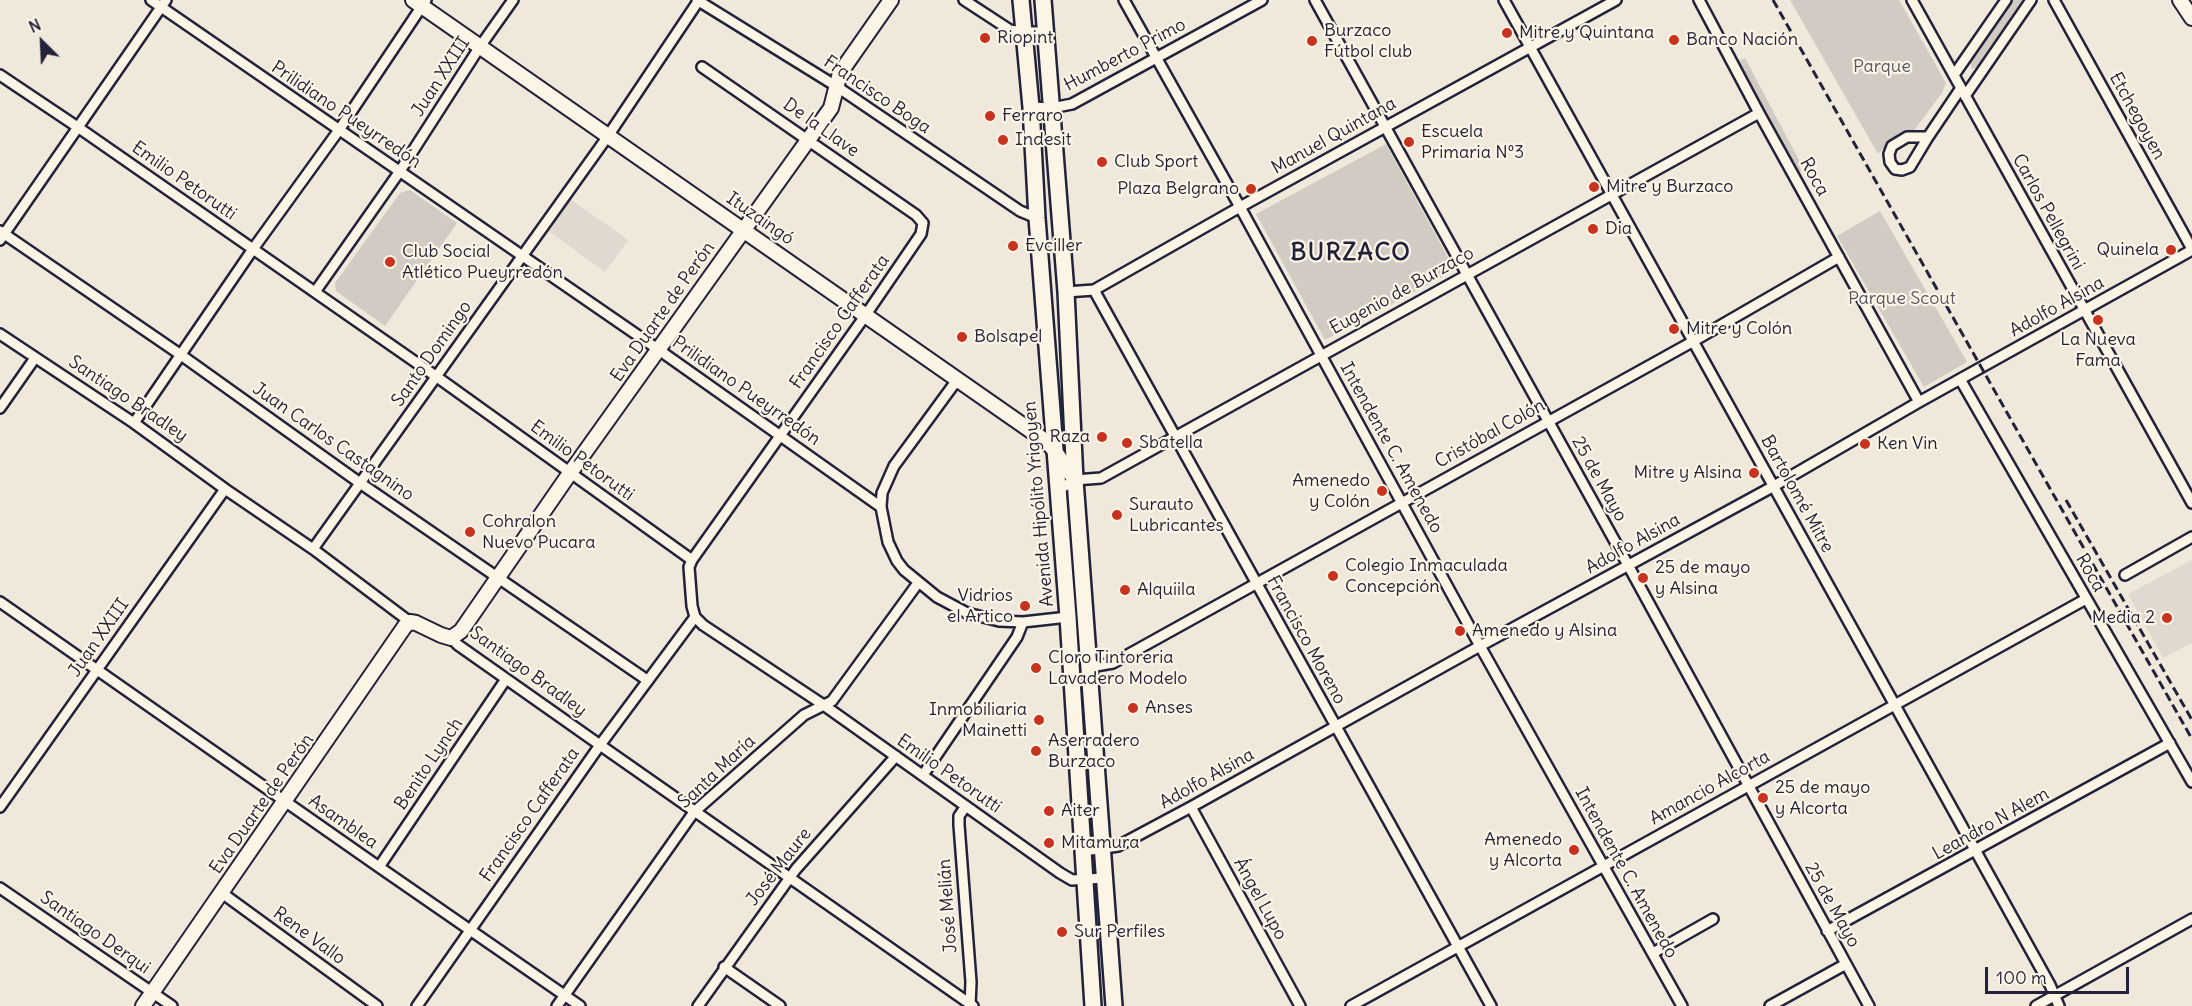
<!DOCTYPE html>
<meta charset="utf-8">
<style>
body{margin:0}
#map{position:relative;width:2192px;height:1006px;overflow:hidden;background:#efe8db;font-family:Delius,sans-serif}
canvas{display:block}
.north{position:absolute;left:12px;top:12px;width:60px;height:60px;-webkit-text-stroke:4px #fcf5e5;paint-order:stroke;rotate:336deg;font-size:16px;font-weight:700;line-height:24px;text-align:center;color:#22223b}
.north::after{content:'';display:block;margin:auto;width:21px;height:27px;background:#22223b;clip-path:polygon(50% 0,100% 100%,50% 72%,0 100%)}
.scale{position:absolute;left:1985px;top:967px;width:144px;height:27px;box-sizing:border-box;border:3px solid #22223b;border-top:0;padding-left:8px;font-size:18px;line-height:21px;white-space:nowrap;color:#22223b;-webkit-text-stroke:4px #fcf5e5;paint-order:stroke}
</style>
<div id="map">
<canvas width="2192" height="1006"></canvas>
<div class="north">N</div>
<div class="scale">100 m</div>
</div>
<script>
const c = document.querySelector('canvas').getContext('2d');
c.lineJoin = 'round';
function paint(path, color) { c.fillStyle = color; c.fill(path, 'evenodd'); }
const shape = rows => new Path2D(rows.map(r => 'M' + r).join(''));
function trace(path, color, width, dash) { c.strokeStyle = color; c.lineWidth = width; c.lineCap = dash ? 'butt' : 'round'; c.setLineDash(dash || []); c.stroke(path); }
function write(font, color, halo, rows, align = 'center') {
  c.font = font + ' Delius,sans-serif'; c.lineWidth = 4.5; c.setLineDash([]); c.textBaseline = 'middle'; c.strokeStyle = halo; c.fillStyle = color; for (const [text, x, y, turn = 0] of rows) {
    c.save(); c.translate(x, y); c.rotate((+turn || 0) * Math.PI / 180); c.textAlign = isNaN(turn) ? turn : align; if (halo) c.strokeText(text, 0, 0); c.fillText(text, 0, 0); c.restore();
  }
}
paint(shape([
 [569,198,628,240,605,272,547,230],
 [2192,560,2192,643,2163,658,2128,594]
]), '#e0d9cf');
paint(shape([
 [1790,0,1899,0,1946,83,1942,93,1912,133,1898,138,1887,145,1878,154],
 [2013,0,2023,0,1977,67,1972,69,1970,62],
 [1745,58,1799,160,1801,172,1799,173,1738,61],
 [1386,144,1455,270,1325,340,1256,214],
 [410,190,457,223,385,326,336,291,335,283,400,193],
 [1880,211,1967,362,1924,387,1837,236]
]), '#d1cbc3');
const street = shape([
 [151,0,659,350,881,507,888,542,897,561,904,570,937,597,967,613,999,621,1023,622,1068,617],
 [697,0,836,86,1020,211,1037,218],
 [964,0,1010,30,1024,32,1046,32],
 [1124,0,1240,207,1480,646,1682,1006],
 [1315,0,1628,565,1869,1006],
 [1504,0,2050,985,2059,1006],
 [1699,0,1759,113,1919,402],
 [1912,0,2192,503],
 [2054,0,2192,249],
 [0,75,79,128,437,377,692,560,689,567,692,606,695,617,703,625,825,706,1060,873,1072,880,1104,878],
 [1954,75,2006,0],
 [1965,96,2031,0],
 [1031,107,1052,108,1072,104,1262,0],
 [1928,137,1907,137,1892,146,1889,154,1890,162,1895,169,1902,170,1910,167,1928,137,1961,88],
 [0,231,181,355,360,483,647,680],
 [0,240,166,0],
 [1094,290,1491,1006],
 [315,292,400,171,479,48,513,0],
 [1066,292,1094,290,1240,207,1616,0],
 [0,334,134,423,225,489,313,549,410,622],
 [1960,379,2192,782],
 [0,408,35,358],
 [134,423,253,249,339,130,426,0],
 [1058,490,1075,480,1101,478,1759,113],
 [881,507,882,493,894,466,957,380],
 [313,549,608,136,699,0],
 [692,560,865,316,921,234,923,223,916,215,702,67],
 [2125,575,2192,537],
 [0,602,379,867,580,1006],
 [451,638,458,645,600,745,973,1006],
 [1090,667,1113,663,1692,342,1839,257],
 [923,775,1017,637,1023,622],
 [966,806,959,816,959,825,971,982,970,1006],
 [0,807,225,489],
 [1191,807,1300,1006],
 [1084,851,1118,846,1191,807,1480,646,1774,486,1919,402,2192,250],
 [379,867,506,679],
 [0,888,172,1006],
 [222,893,377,1006],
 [1827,931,2170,743],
 [1653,953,1713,919],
 [724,967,780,1006],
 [417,1006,600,745,695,617],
 [557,1006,694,812,804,715,832,701,918,583],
 [698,1006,796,869,896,756],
 [1351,1006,2086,599],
 [1770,1006,1846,964],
 [2036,1006,2192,919]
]);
const secondary = shape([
 [413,0,1047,442,1054,450,1075,480],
 [2180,0,2192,18],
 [143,1006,405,626,410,622,416,623,441,635,451,638,461,631,570,473,831,108,840,73,891,0]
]);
const primary = shape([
 [1021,0,1031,107,1037,218,1068,617,1093,1006],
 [1043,0,1066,292,1075,480,1114,1006]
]);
trace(street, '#22223b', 14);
trace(secondary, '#22223b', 18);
trace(primary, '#22223b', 20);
trace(street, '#fcf5e5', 9);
trace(secondary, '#fcf5e5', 14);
trace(primary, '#fcf5e5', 15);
trace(shape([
 [1773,0,2192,739],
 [2066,500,2192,720]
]), '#22223b', 3, [9, 4.5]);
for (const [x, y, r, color] of [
 [1507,33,6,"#c8321e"],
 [985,38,6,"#c8321e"],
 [1674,40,6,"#c8321e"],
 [1312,41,6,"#c8321e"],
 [990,116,6,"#c8321e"],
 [1003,140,6,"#c8321e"],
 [1409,142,6,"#c8321e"],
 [1102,162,6,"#c8321e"],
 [1594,187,6,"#c8321e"],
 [1251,189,6,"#c8321e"],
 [1593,229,6,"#c8321e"],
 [1013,246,6,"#c8321e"],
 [2171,250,6,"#c8321e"],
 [390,262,6,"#c8321e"],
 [2098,320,6,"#c8321e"],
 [1674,329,6,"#c8321e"],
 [962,337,6,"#c8321e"],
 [1102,437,6,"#c8321e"],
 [1127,443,6,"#c8321e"],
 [1865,444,6,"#c8321e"],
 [1754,473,6,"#c8321e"],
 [1382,491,6,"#c8321e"],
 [1117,515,6,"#c8321e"],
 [470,532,6,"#c8321e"],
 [1333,576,6,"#c8321e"],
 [1643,578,6,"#c8321e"],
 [1125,590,6,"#c8321e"],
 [1025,606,6,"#c8321e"],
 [2167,618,6,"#c8321e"],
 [1460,631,6,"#c8321e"],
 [1036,668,6,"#c8321e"],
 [1133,708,6,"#c8321e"],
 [1039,720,6,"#c8321e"],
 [1036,751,6,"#c8321e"],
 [1763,798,6,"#c8321e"],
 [1049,811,6,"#c8321e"],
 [1049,843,6,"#c8321e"],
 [1574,850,6,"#c8321e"],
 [1062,932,6,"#c8321e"]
]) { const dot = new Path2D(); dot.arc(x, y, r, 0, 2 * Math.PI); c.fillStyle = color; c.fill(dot); trace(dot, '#fcf5e5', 2); }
write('18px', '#22223b', '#fcf5e5', [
 ["Burzaco",1324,31],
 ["Fútbol club",1324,52],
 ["Mitre y Quintana",1519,33],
 ["Riopint",997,38],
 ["Banco Nación",1686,40],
 ["Ferraro",1002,116],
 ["Escuela",1421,132],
 ["Primaria Nº3",1421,153],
 ["Indesit",1015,140],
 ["Club Sport",1114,162],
 ["Mitre y Burzaco",1606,187],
 ["Plaza Belgrano",1239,189,"right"],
 ["Dia",1605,229],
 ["Evciller",1025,246],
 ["Quinela",2159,250,"right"],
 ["Club Social",402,252],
 ["Atlético Pueyrredón",402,273],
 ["Mitre y Colón",1686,329],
 ["Bolsapel",974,337],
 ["La Nueva",2098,340,"center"],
 ["Fama",2098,361,"center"],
 ["Raza",1090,437,"right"],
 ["Sbatella",1139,443],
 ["Ken Vin",1877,444],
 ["Mitre y Alsina",1742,473,"right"],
 ["Amenedo",1370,481,"right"],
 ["y Colón",1370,502,"right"],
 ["Surauto",1129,505],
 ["Lubricantes",1129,526],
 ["Cohralon",482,522],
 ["Nuevo Pucara",482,543],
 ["Colegio Inmaculada",1345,566],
 ["Concepción",1345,587],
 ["25 de mayo",1655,568],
 ["y Alsina",1655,589],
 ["Alquiila",1137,590],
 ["Vidrios",1013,596,"right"],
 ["el Artico",1013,617,"right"],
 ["Media 2",2155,618,"right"],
 ["Amenedo y Alsina",1472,631],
 ["Cloro Tintoreria",1048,658],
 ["Lavadero Modelo",1048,679],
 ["Anses",1145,708],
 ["Inmobiliaria",1027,710,"right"],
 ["Mainetti",1027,731,"right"],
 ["Aserradero",1048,741],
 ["Burzaco",1048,762],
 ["25 de mayo",1775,788],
 ["y Alcorta",1775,809],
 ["Aiter",1061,811],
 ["Amenedo",1562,840,"right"],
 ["y Alcorta",1562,861,"right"],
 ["Mitamura",1061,843],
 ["Sur Perfiles",1074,932]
], 'left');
write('18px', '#22223b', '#fcf5e5', [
 ["Humberto Primo",1125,55,-28],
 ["Juan XXIII",441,77,-57],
 ["Francisco Boga",877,95,34],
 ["Prilidiano Pueyrredón",346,115,34],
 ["Etchegoyen",2137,116,61],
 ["De la Llave",821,128,35],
 ["Manuel Quintana",1334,136,-29],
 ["Roca",1814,177,61],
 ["Emilio Petorutti",184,181,35],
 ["Carlos Pellegrini",2048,212,61],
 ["Ituzaingó",760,219,35],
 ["Eugenio de Burzaco",1402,291,-29],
 ["Adolfo Alsina",2057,307,-29],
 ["Eva Duarte de Perón",663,312,-55],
 ["Francisco Cafferata",840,322,-55],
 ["Santo Domingo",432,354,-55],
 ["Prilidiano Pueyrredón",746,391,35],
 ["Santiago Bradley",128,399,34],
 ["Cristóbal Colón",1490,434,-29],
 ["Juan Carlos Castagnino",333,442,35],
 ["Intendente C. Amenedo",1391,448,61],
 ["Emilio Petorutti",582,461,36],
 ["25 de Mayo",1599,479,61],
 ["Bartolomé Mitre",1797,494,61],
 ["Avenida Hipólito Yrigoyen",1039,504,-95],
 ["Adolfo Alsina",1633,544,-29],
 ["Roca",2090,573,60],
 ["Juan XXIII",99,638,-55],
 ["Francisco Moreno",1306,640,61],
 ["Santiago Bradley",528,672,36],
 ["Benito Lynch",429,764,-56],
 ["Santa María",717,772,-43],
 ["Emilio Petorutti",949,774,35],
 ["Adolfo Alsina",1207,779,-29],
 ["Amancio Alcorta",1710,788,-29],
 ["Eva Duarte de Perón",262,804,-55],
 ["Francisco Cafferata",530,815,-55],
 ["Asamblea",343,822,35],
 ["Leandro N Alem",1991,824,-29],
 ["José Maure",779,867,-52],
 ["Intendente C. Amenedo",1626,873,61],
 ["Ángel Lupo",1260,899,61],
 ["25 de Mayo",1832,905,61],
 ["José Melián",948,906,-94],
 ["Santiago Derqui",95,933,35],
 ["Rene Vallo",309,936,36]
]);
write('18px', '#575564', '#fcf5e5', [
 ["Parque",1882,67],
 ["Parque Scout",1902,299]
]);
c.letterSpacing = '1.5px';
write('bold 24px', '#22223b', '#fcf5e5', [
 ["BURZACO",1351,253]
]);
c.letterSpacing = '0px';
</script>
